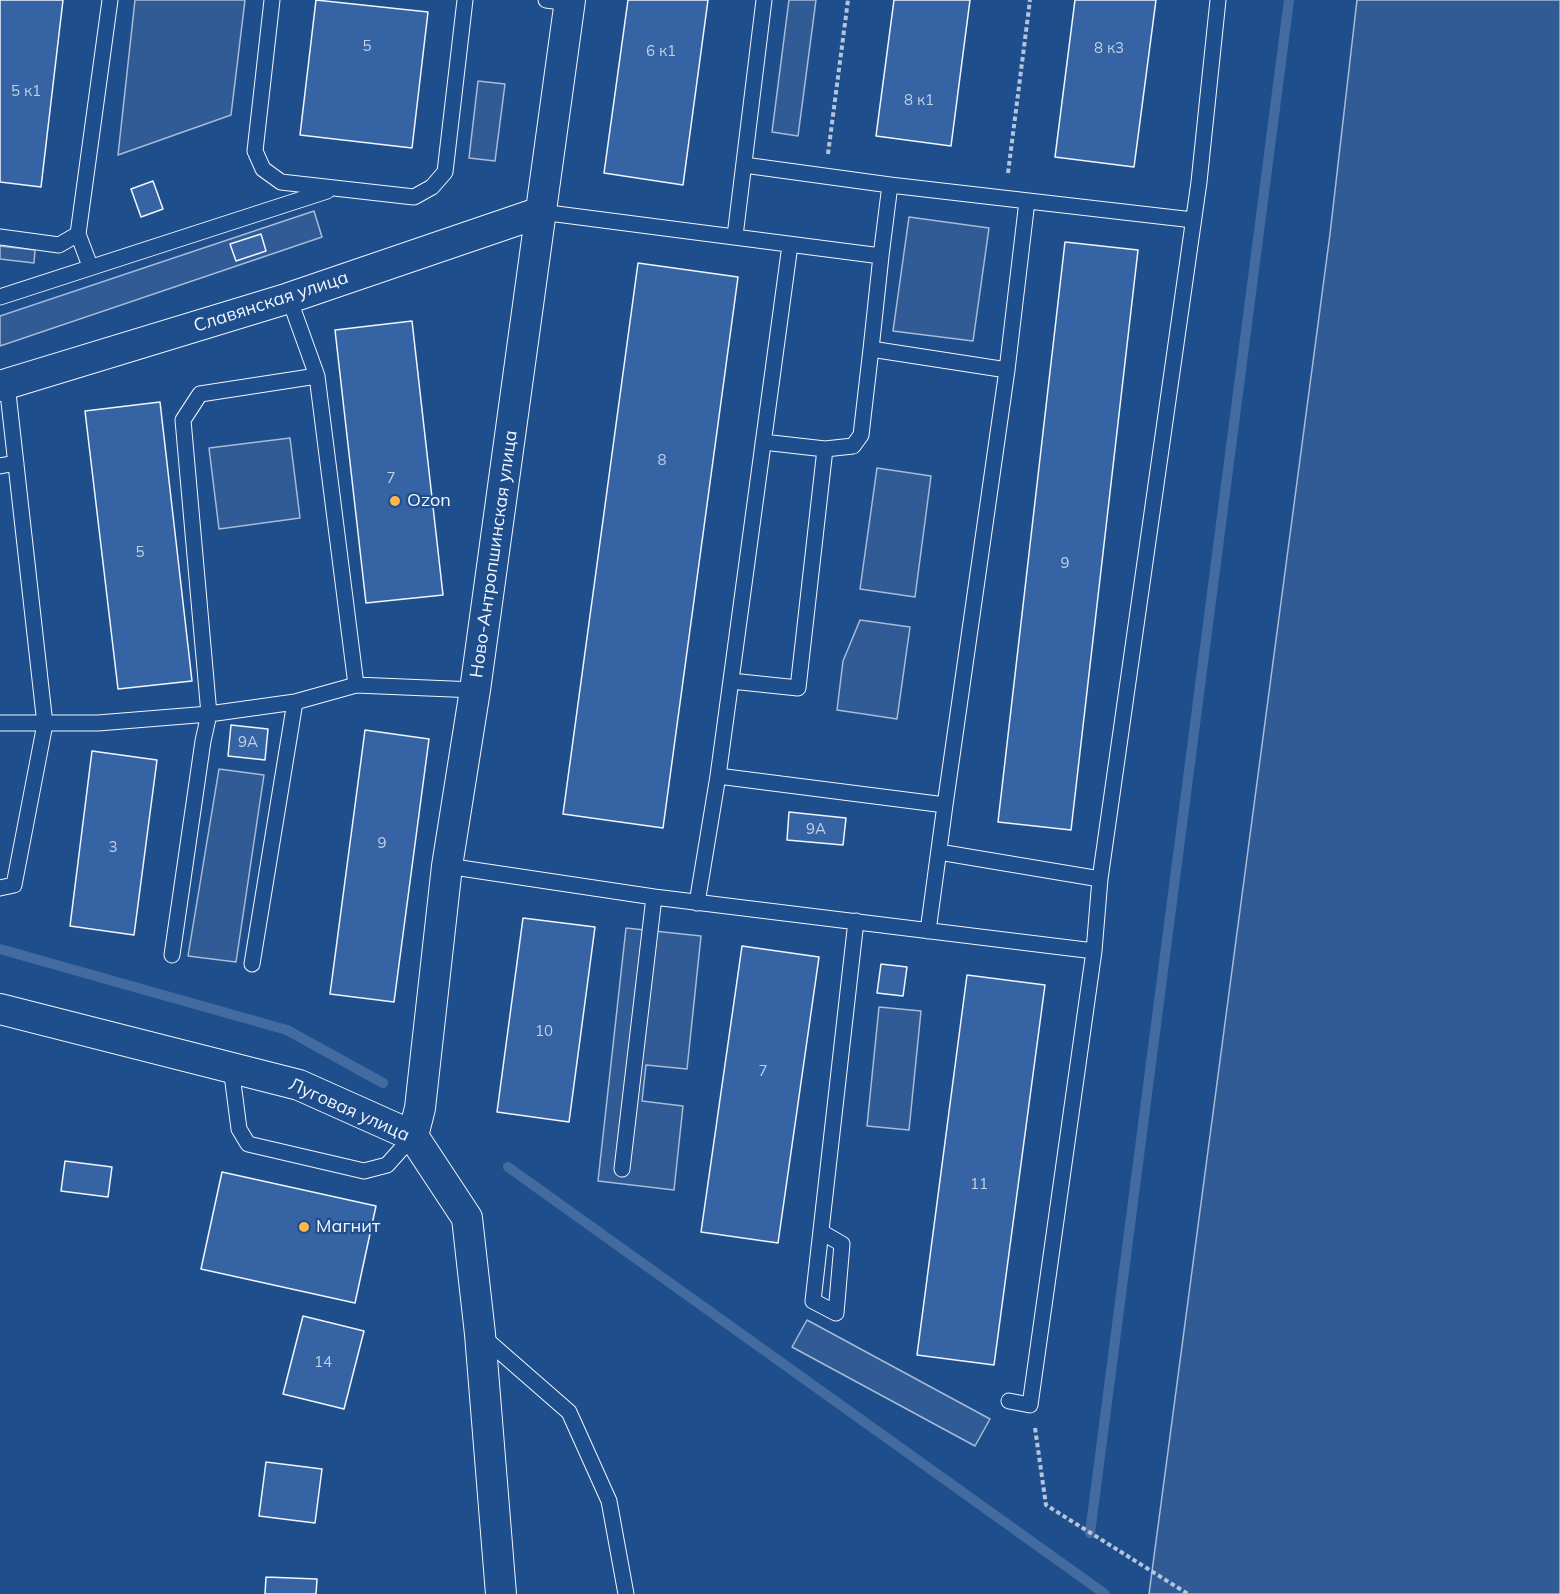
<!DOCTYPE html>
<meta charset="utf-8">
<style>
body{margin:0}
canvas{display:block;background:#1f4e8c}
</style>
<canvas width="1560" height="1594"></canvas>
<script>
const c = document.querySelector('canvas').getContext('2d');
c.lineJoin = 'round';
function paint(path, color) { c.fillStyle = color; c.fill(path, 'evenodd'); }
const shape = rows => new Path2D(rows.map(r => 'M' + r).join(''));
function trace(path, color, width, dash) { c.strokeStyle = color; c.lineWidth = width; c.lineCap = dash ? 'butt' : 'round'; c.setLineDash(dash || []); c.stroke(path); }
function write(font, color, halo, rows, align = 'center') {
  c.font = font + ' Mulish,sans-serif'; c.lineWidth = 4.5; c.setLineDash([]); c.textBaseline = 'middle'; c.strokeStyle = halo; c.fillStyle = color; for (const [text, x, y, turn = 0] of rows) {
    c.save(); c.translate(x, y); c.rotate((+turn || 0) * Math.PI / 180); c.textAlign = isNaN(turn) ? turn : align; if (halo) c.strokeText(text, 0, 0); c.fillText(text, 0, 0); c.restore();
  }
}
const built = shape([
 [135,0,245,0,231,115,118,155,135,0],
 [789,0,816,0,798,136,772,132,789,0],
 [1357,0,1560,0,1560,1594,1149,1594,1330,234,1357,0],
 [478,81,505,84,495,161,469,158,478,81],
 [314,211,322,237,0,346,0,316,314,211],
 [909,217,989,228,973,341,893,331,909,217],
 [0,246,35,250,34,263,0,259,0,246],
 [290,438,300,518,219,529,209,448,290,438],
 [877,468,931,476,915,597,860,589,877,468],
 [860,620,910,627,897,719,837,710,843,661,860,620],
 [219,769,264,775,236,962,188,956,219,769],
 [626,928,701,936,687,1069,646,1065,642,1101,683,1106,674,1190,598,1181,626,928],
 [879,1007,921,1011,909,1130,867,1126,879,1007],
 [807,1320,990,1419,975,1446,792,1347,807,1320]
]);
paint(built, '#305b95');
trace(built, '#a8bbd7', 1.5);
trace(shape([
 [0,949,287,1030,383,1083],
 [508,1167,1105,1594],
 [1090,1533,1289,0]
]), '#446ba0', 10);
const building = shape([
 [0,0,63,0,41,187,0,182,0,0],
 [316,0,428,12,412,148,300,135,316,0],
 [628,0,708,0,683,185,604,173,628,0],
 [894,0,970,0,951,146,876,136,894,0],
 [1075,0,1156,0,1134,167,1055,157,1075,0],
 [153,181,163,209,141,217,131,189,153,181],
 [261,234,266,251,236,261,230,244,261,234],
 [1065,242,1138,250,1071,830,998,822,1065,242],
 [638,263,738,277,663,828,563,814,638,263],
 [412,321,443,595,366,603,335,330,412,321],
 [160,402,192,681,118,689,85,411,160,402],
 [231,725,268,729,265,760,228,756,231,725],
 [365,730,429,739,394,1002,330,994,365,730],
 [92,751,157,760,134,935,70,926,92,751],
 [789,812,846,818,843,845,787,840,789,812],
 [523,918,595,927,569,1122,497,1112,523,918],
 [742,946,819,957,778,1243,701,1232,742,946],
 [881,964,907,967,903,996,877,993,881,964],
 [967,975,1045,985,994,1365,917,1355,967,975],
 [65,1161,112,1167,108,1197,61,1191,65,1161],
 [222,1172,376,1206,355,1303,201,1269,222,1172],
 [303,1316,364,1331,344,1409,283,1394,303,1316],
 [266,1462,322,1469,315,1523,259,1516,266,1462],
 [266,1577,317,1579,316,1594,265,1594,266,1577]
]);
paint(building, '#3563a3');
trace(building, '#f2f6ff', 1.5);
const service = shape([
 [272,0,255,151,263,169,281,182,414,197,432,187,445,172,465,0],
 [546,0,570,3],
 [744,165,890,185],
 [541,212,881,256,890,185,1193,220],
 [78,234,90,266],
 [735,236,764,0],
 [0,237,59,245,78,234,110,0],
 [881,256,871,349,1007,370],
 [0,297,327,191],
 [289,298,317,376,356,685],
 [763,442,825,449],
 [0,466,16,463],
 [731,681,798,688,825,449,853,446,861,435,871,349],
 [0,723,98,723,209,714,295,702,356,685,475,690],
 [718,776,790,245],
 [945,805,1007,370,1027,201],
 [939,852,1100,879],
 [447,866,654,897,1094,951],
 [0,888,14,885,45,724,7,384],
 [697,903,718,776,945,805,928,931],
 [172,955,203,741,209,714,183,420,200,394,317,376],
 [252,964,295,702],
 [231,1067,239,1129,248,1144,364,1171,387,1165,413,1136],
 [622,1169,654,897],
 [823,1233,842,1244,836,1313,813,1301,856,921],
 [482,1336,569,1412,609,1501,626,1594],
 [1009,1401,1030,1405,1094,951,1100,879,1199,182,1218,0]
]);
const minor = shape([
 [0,386,289,298,541,212],
 [0,1009,299,1085,413,1136,467,1218,480,1334,501,1594],
 [413,1136,420,1108,447,866,475,690,570,0]
]);
trace(service, '#f2f6ff', 17);
trace(minor, '#f2f6ff', 32);
trace(shape([
 [828,154,848,0],
 [1008,173,1030,0],
 [1035,1428,1046,1505,1188,1594]
]), '#b3c4dc', 4, [4.5, 3]);
trace(service, '#1f4e8c', 15);
trace(minor, '#1f4e8c', 30);
for (const [x, y, r, color] of [
 [395,501,6,"#ffb74d"],
 [304,1227,6,"#ffb74d"]
]) { const dot = new Path2D(); dot.arc(x, y, r, 0, 2 * Math.PI); c.fillStyle = color; c.fill(dot); trace(dot, '#1f4e8c', 2); }
write('15px', '#c3d1e8', null, [
 ["5",367,46],
 ["8 к3",1109,48],
 ["6 к1",661,51],
 ["5 к1",26,91],
 ["8 к1",919,100],
 ["8",662,460],
 ["7",391,478],
 ["5",140,552],
 ["9",1065,563],
 ["9А",248,742],
 ["9А",816,829],
 ["9",382,843],
 ["3",113,847],
 ["10",544,1031],
 ["7",763,1071],
 ["11",979,1184],
 ["14",323,1362]
]);
write('18px', '#f2f6ff', '#1f4e8c', [
 ["Славянская улица",271,302,-18],
 ["Ново-Антропшинская улица",494,554,-82],
 ["Луговая улица",349,1110,24]
]);
write('18px', '#f2f6ff', '#1f4e8c', [
 ["Ozon",407,501],
 ["Магнит",316,1227]
], 'left');
</script>
